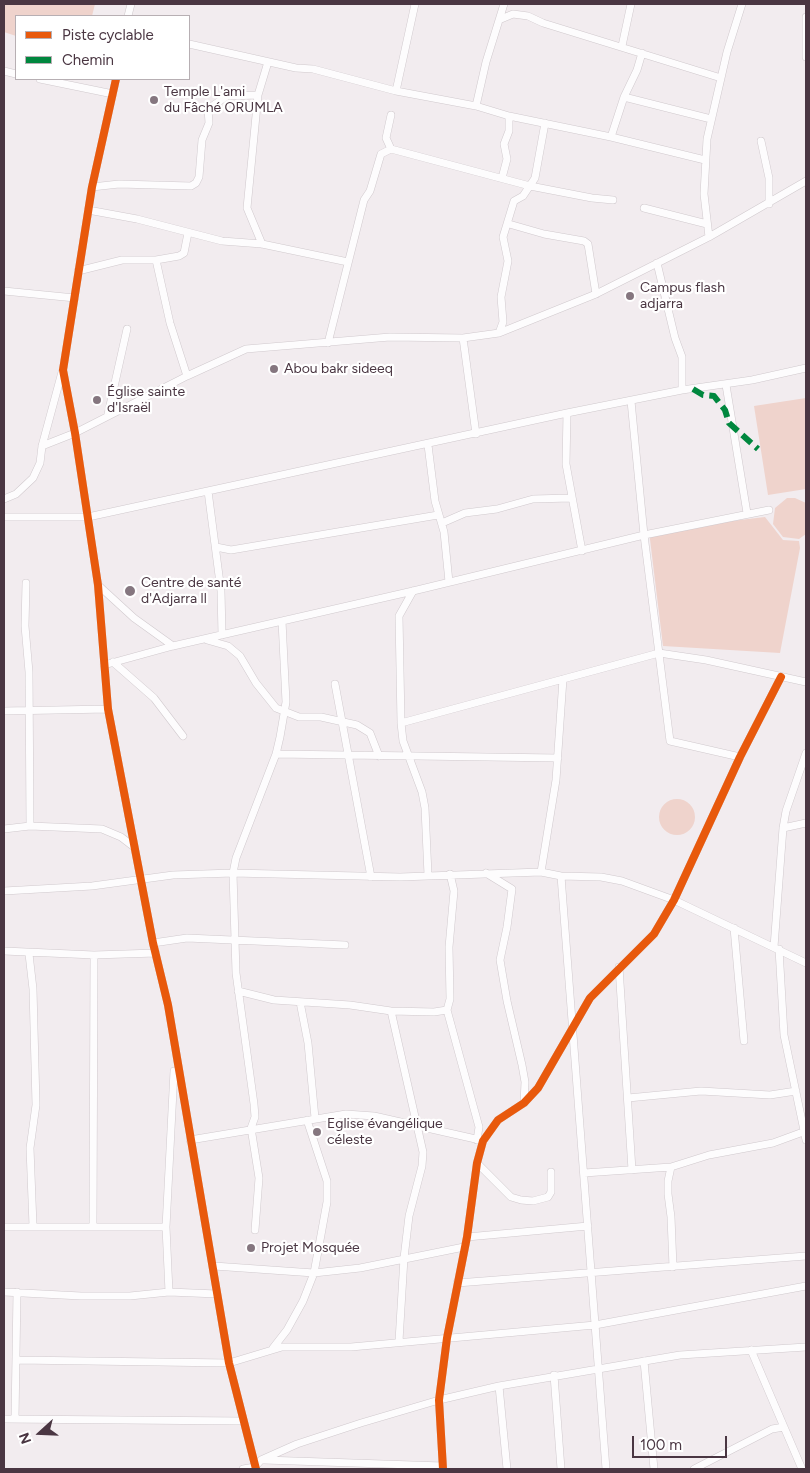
<!DOCTYPE html>
<meta charset="utf-8">
<style>
body{margin:0}
#map{position:relative;width:810px;height:1473px;overflow:hidden;background:#f2ecef;font-family:Figtree,sans-serif}
canvas{display:block}
.frame{position:absolute;inset:0;border:5px solid #4a3642;pointer-events:none}
.legend{position:absolute;left:15px;top:15px;width:175px;height:65px;box-sizing:border-box;background:#fff;border:1px solid #b7afb3;margin:0;padding:6px 9px;list-style:none;font-size:15px;color:#4a3642}
.legend li{display:flex;align-items:center;gap:10px;height:25px}
.legend b{width:25px;border:1px solid #b7afb3}
.north{position:absolute;left:15px;top:1408px;width:50px;height:50px;-webkit-text-stroke:4px #fff;paint-order:stroke;rotate:250deg;font-size:14px;font-weight:700;line-height:20px;text-align:center;color:#4a3642}
.north::after{content:'';display:block;margin:auto;width:18px;height:22px;background:#4a3642;clip-path:polygon(50% 0,100% 100%,50% 72%,0 100%)}
.scale{position:absolute;left:632px;top:1436px;width:95px;height:22px;box-sizing:border-box;border:2px solid #4a3642;border-top:0;padding-left:6px;font-size:15px;line-height:18px;white-space:nowrap;color:#4a3642;-webkit-text-stroke:4px #fff;paint-order:stroke}
</style>
<div id="map">
<canvas width="810" height="1473"></canvas>
<div class="frame"></div>
<ul class="legend">
<li><b style="height:6px;background:#e8590c"></b>Piste cyclable</li>
<li><b style="height:6px;background:#00873e"></b>Chemin</li>
</ul>
<div class="north">N</div>
<div class="scale">100 m</div>
</div>
<script>
const c = document.querySelector('canvas').getContext('2d');
c.lineJoin = 'round';
function paint(path, color) { c.fillStyle = color; c.fill(path, 'evenodd'); }
const shape = rows => new Path2D(rows.map(r => 'M' + r).join(''));
function trace(path, color, width, dash) { c.strokeStyle = color; c.lineWidth = width; c.lineCap = dash ? 'butt' : 'round'; c.setLineDash(dash || []); c.stroke(path); }
function write(font, color, halo, rows, align = 'center') {
  c.font = font + ' Figtree,sans-serif'; c.lineWidth = 4.5; c.setLineDash([]); c.textBaseline = 'middle'; c.strokeStyle = halo; c.fillStyle = color; for (const [text, x, y, turn = 0] of rows) {
    c.save(); c.translate(x, y); c.rotate((+turn || 0) * Math.PI / 180); c.textAlign = isNaN(turn) ? turn : align; if (halo) c.strokeText(text, 0, 0); c.fillText(text, 0, 0); c.restore();
  }
}
paint(shape([
 [4,4,95,4,92,16,16,16,16,36,4,32],
 [806,398,806,489,768,495,754,406],
 [787,498,795,498,806,503,806,534,799,539,783,537,773,524,775,508],
 [765,517,783,540,799,541,800,548,780,653,663,646,649,531],
 '659 817a18 18 0 1 1 36 0a18 18 0 1 1-36 0Z'
]), '#efd3cc');
const minor = shape([
 [128,16,131,4],
 [806,17,806,57],
 [501,19,513,14,528,16,543,23,721,78],
 [189,44,296,68,313,69,396,91,476,106,509,116,611,137,705,160],
 [622,46,631,4],
 [4,71,16,74],
 [40,79,113,94],
 [116,79,92,187,63,370,75,433,98,585,108,709,153,943,168,1005,229,1363,256,1469],
 [396,91,415,4],
 [624,97,711,119],
 [476,106,486,62,504,4],
 [391,115,386,138,391,149,530,186,592,198,613,200],
 [611,137,624,97,637,70,642,53],
 [761,141,769,178,769,204],
 [502,178,507,159,504,144,509,131,509,116],
 [92,187,119,184,191,186,196,183,199,177,202,140,209,123,208,109,227,96,258,95],
 [644,208,707,224],
 [88,210,137,219,222,241,262,244,348,262],
 [509,224,544,234,584,241,588,244,596,294],
 [709,237,704,194,707,139,727,52,742,4],
 [262,244,247,208,258,95,268,62],
 [156,260,170,323,187,376],
 [657,263,675,338,682,357,682,390],
 [78,271,122,260,156,260,179,256,184,253,188,233],
 [4,291,75,298],
 [499,333,503,322,501,297,508,261,503,237,514,201,523,196,535,178,545,123],
 [463,338,476,434],
 [328,343,364,200,370,191,381,154,391,149],
 [726,385,747,513],
 [631,401,644,535,670,741,740,757],
 [567,413,566,464,582,551],
 [108,414,127,329],
 [428,445,435,501,444,532,449,582],
 [42,446,75,433,187,376,246,349,390,337,463,338,499,333,596,294,709,237,806,181],
 [208,491,221,591,222,635],
 [4,499,16,494,33,478,40,463,42,446,62,372],
 [4,517,88,517,567,413,682,390,752,380,806,368],
 [442,523,465,513,497,509,533,499,571,498],
 [216,547,231,550,438,515],
 [26,583,25,626,29,672,30,826],
 [98,585,134,618,173,646],
 [413,591,399,616,401,723,403,741,422,792,425,808,428,875],
 [207,640,228,646,240,656,256,683,276,708,299,717,321,717,357,725,370,733,379,756],
 [113,662,154,698,183,736],
 [104,665,173,646,413,591,644,535,769,510],
 [335,684,371,877],
 [4,711,108,709],
 [401,723,659,653,706,660,806,682],
 [276,754,558,758],
 [783,828,806,823],
 [4,829,30,826,102,829,121,837,134,847],
 [541,872,556,780,563,679],
 [486,873,512,889,507,927,500,960,507,1001,522,1065,525,1082,524,1103],
 [561,876,606,1469],
 [4,891,92,886,173,875,233,873,400,877,541,872,561,876,601,877,622,881,674,900,806,963],
 [734,928,744,1041],
 [153,943,187,938,345,945],
 [774,947,783,828,786,811,806,753],
 [779,949,784,1035,806,1140],
 [4,951,94,955,156,953],
 [29,954,33,989,36,1105,30,1148,33,1226],
 [619,967,632,1170],
 [238,991,274,1000,350,1005,391,1011,434,1012,447,1010,479,1127,477,1140],
 [300,1002,308,1043,315,1118],
 [447,1010,450,999,449,947,454,891,450,874],
 [391,1011,423,1152,422,1166,409,1216,404,1258,399,1341],
 [628,1098,701,1091,770,1095,796,1091],
 [190,1140,346,1114,374,1116,480,1140],
 [477,1163,511,1197,521,1200,533,1201,548,1197,551,1192,551,1172],
 [584,1173,671,1167],
 [93,1225,94,955],
 [4,1227,166,1227],
 [255,1230,259,1178,251,1128,255,1117,254,1104,236,973,233,873,236,858,276,754,280,737,286,702,282,621],
 [467,1237,588,1226],
 [214,1266,314,1273,360,1268,464,1247],
 [673,1267,671,1217,668,1194,668,1181,671,1167,709,1155,773,1143,803,1132],
 [457,1283,806,1256],
 [4,1292,81,1296,130,1296,169,1292,217,1294],
 [169,1292,166,1227,174,1071],
 [273,1348,287,1330,303,1301,314,1273,327,1202,327,1181,307,1120],
 [751,1350,784,1427],
 [17,1360,229,1363,282,1347,351,1347,595,1325,806,1286],
 [644,1361,654,1469],
 [554,1375,561,1469],
 [499,1386,507,1469],
 [4,1419,243,1421],
 [15,1419,17,1292],
 [264,1460,443,1466],
 [243,1469,255,1467,261,1460,297,1444,361,1423,439,1400,499,1386,680,1355,806,1347],
 [443,1469,439,1400,447,1338,467,1237,477,1163,483,1141,498,1120,524,1103,538,1088,590,998,654,934,674,900,740,757,781,677],
 [694,1469,772,1429,784,1427,802,1469]
]);
trace(minor, '#d0c9cd', 8);
trace(minor, '#fdfcfd', 7);
trace(shape([
 [693,389,703,395,714,396,725,410,729,423,758,449]
]), '#00873e', 6, [12, 6]);
trace(shape([
 [116,79,92,187,63,370,75,433,98,585,108,709,153,943,168,1005,229,1363,256,1469],
 [443,1469,439,1400,447,1338,467,1237,477,1163,483,1141,498,1120,524,1103,538,1088,590,998,654,934,674,900,740,757,781,677]
]), '#e8590c', 8);
for (const [x, y, r, color] of [
 [154,100,5,"#85767f"],
 [630,296,5,"#85767f"],
 [274,369,5,"#85767f"],
 [97,400,5,"#85767f"],
 [130,591,6,"#85767f"],
 [317,1132,5,"#85767f"],
 [251,1248,5,"#85767f"]
]) { const dot = new Path2D(); dot.arc(x, y, r, 0, 2 * Math.PI); c.fillStyle = color; c.fill(dot); trace(dot, '#fff', 2); }
write('14px', '#4a3642', '#fff', [
 ["Temple L'ami",164,92],
 ["du Fâché ORUMLA",164,108],
 ["Campus flash",640,288],
 ["adjarra",640,304],
 ["Abou bakr sideeq",284,369],
 ["Église sainte",107,392],
 ["d'Israël",107,408],
 ["Centre de santé",141,583],
 ["d'Adjarra ll",141,599],
 ["Eglise évangélique",327,1124],
 ["céleste",327,1140],
 ["Projet Mosquée",261,1248]
], 'left');
</script>
